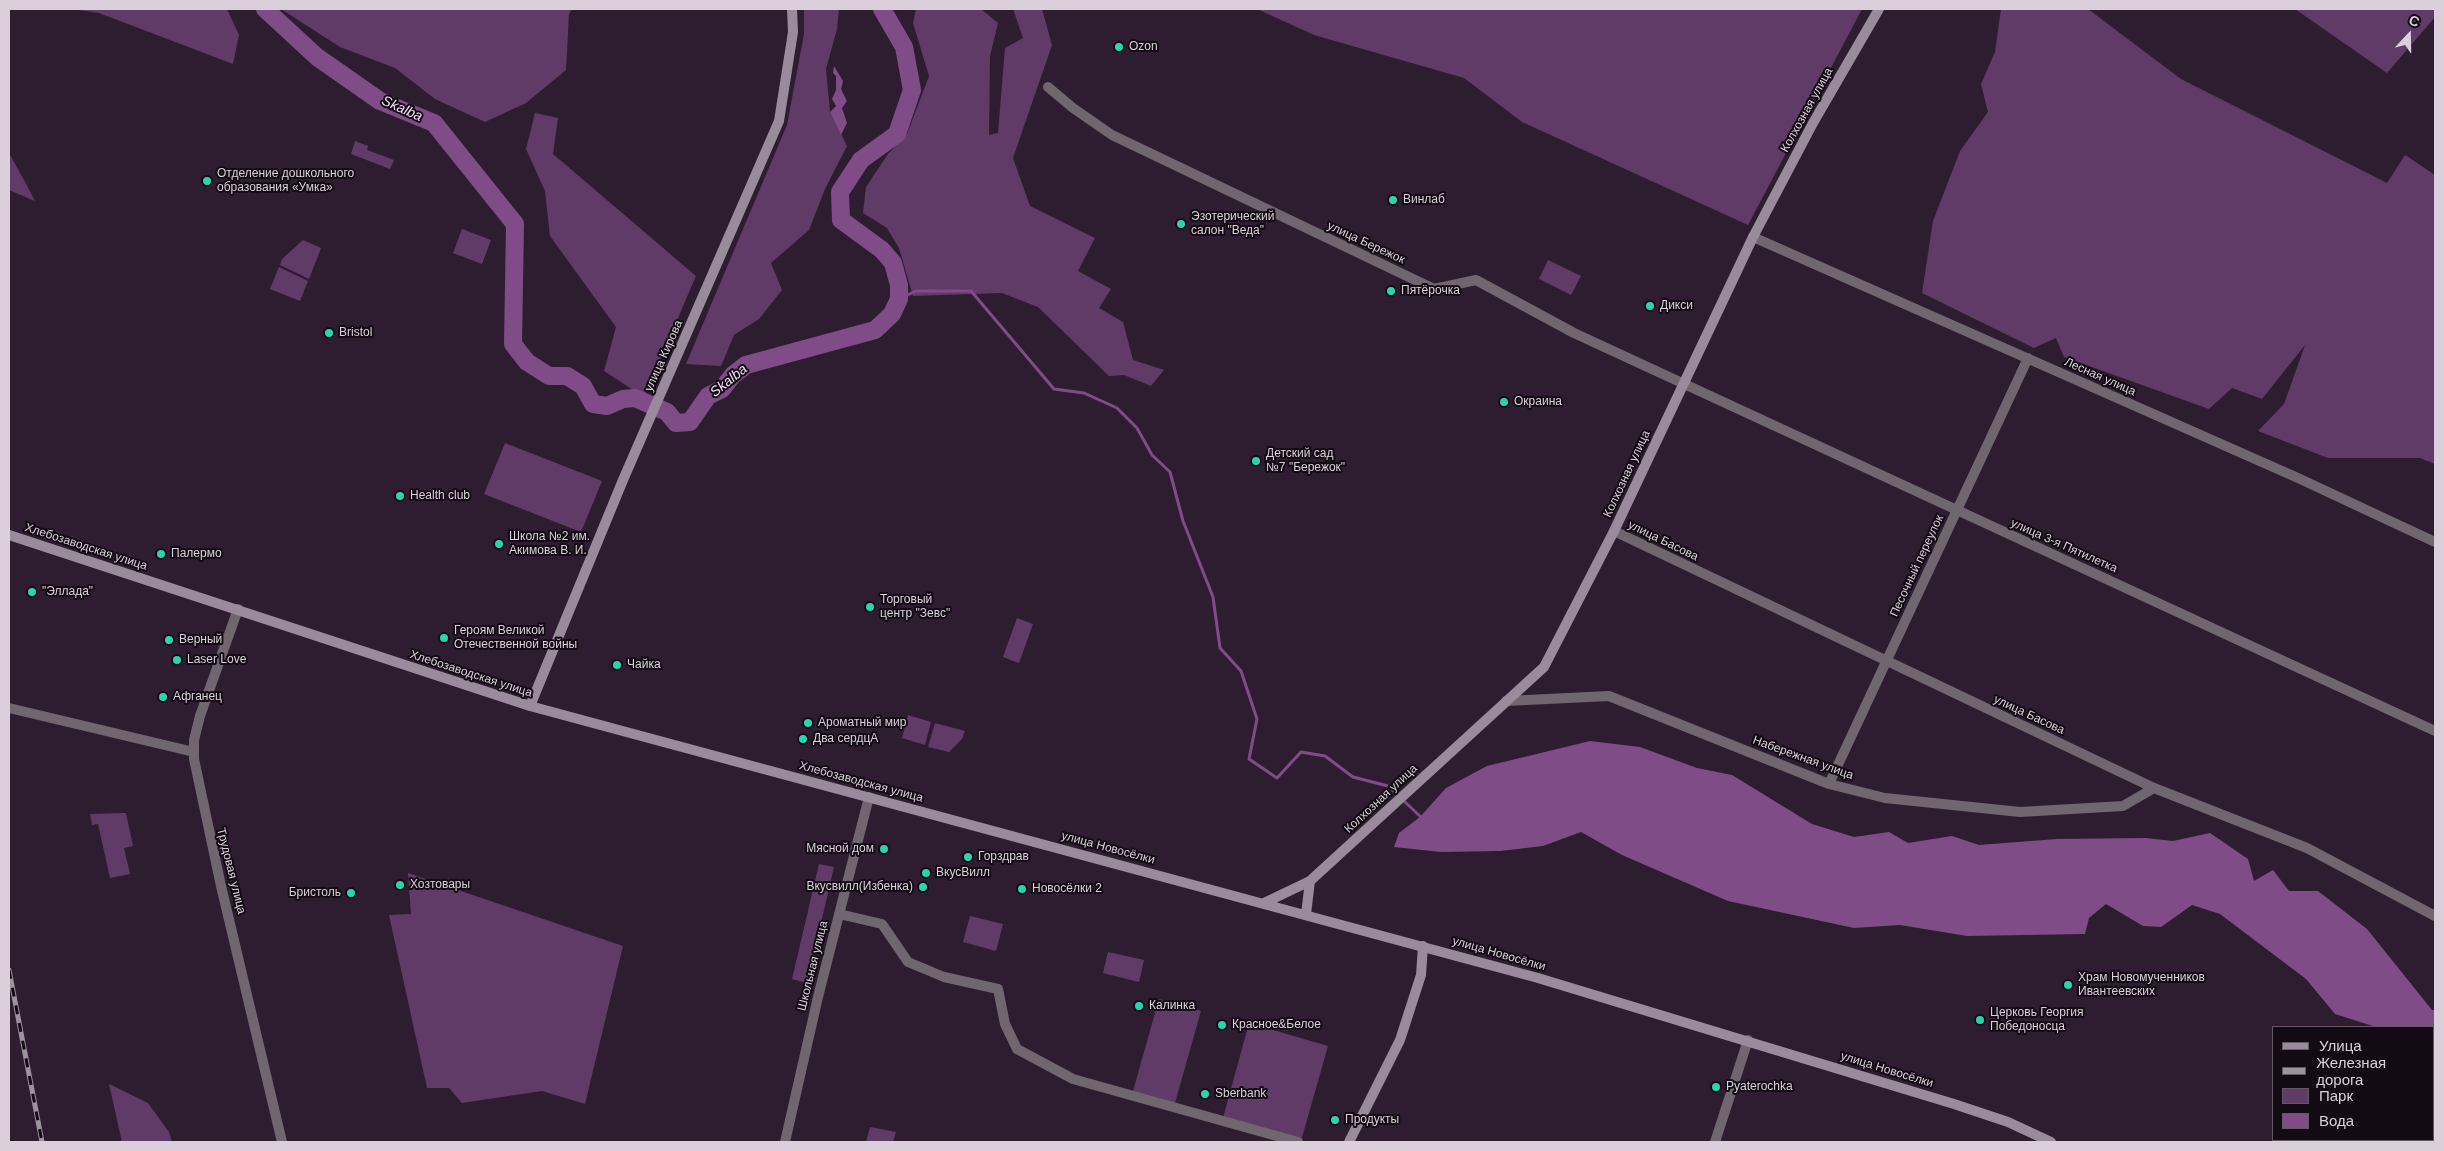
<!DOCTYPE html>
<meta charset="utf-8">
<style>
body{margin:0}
#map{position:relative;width:2444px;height:1151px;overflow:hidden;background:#2e1d30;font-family:Helvetica,sans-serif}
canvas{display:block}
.frame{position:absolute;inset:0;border:10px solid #dacfdb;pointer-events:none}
.legend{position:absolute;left:2272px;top:1026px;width:162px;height:115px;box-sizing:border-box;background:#120b13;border:1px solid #625963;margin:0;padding:6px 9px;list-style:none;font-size:15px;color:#dacfdb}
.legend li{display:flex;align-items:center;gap:10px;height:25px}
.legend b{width:25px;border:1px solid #625963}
.north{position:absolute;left:2384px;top:10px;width:50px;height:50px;-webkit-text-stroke:4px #120b13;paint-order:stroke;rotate:21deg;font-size:14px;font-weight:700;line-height:20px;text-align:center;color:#dacfdb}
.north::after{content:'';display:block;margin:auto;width:18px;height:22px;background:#dacfdb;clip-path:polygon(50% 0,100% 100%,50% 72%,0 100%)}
</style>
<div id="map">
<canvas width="2444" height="1151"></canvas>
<div class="frame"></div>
<ul class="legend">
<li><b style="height:6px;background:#998b9b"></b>Улица</li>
<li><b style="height:6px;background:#9e91a0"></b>Железная дорога</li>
<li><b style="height:14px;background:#613b67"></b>Парк</li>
<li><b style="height:14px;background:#804c88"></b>Вода</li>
</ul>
<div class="north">С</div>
</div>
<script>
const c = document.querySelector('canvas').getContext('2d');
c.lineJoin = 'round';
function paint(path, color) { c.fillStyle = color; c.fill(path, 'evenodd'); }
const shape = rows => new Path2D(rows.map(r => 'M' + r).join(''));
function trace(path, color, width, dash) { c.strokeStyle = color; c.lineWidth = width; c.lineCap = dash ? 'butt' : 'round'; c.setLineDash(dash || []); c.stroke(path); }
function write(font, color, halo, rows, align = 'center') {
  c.font = font + ' Helvetica,sans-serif'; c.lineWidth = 4; c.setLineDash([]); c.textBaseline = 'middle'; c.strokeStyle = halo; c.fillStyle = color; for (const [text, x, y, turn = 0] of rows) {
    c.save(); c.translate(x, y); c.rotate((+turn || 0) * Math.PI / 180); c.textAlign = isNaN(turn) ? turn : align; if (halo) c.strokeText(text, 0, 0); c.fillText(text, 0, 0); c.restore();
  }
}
paint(shape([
 [72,9,227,9,239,35,233,64,99,13],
 [281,9,572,9,569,14,566,70,526,103,485,122,435,99,395,68,340,47],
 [804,9,839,9,837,29,826,69,830,112,847,146,825,189,809,230,771,263,782,290,759,319,734,335,721,366,686,364,787,125,804,34],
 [916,9,981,9,998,23,990,56,989,135,998,133,1005,48,1023,38,1013,9,1042,9,1052,45,1013,158,1030,206,1095,238,1078,271,1111,289,1099,308,1123,322,1133,360,1164,370,1151,386,1124,375,1109,376,1038,307,1002,293,913,296,899,248,887,228,863,213,866,187,888,154,907,134,929,76,913,23],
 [1257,9,1862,9,1748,225,1522,122,1464,78,1314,35],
 [2001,9,2088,9,2181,79,2387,183,2405,155,2435,175,2435,464,2420,458,2328,458,2258,431,2284,404,2305,345,2262,399,2232,388,2209,409,2064,357,2056,338,2034,348,1922,293,1933,221,1960,151,1988,112,1981,84,1995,52],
 [2295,9,2435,9,2435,17,2387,73],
 [535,113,558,118,553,154,696,276,644,397,604,371,616,327,550,236,545,191,526,149],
 [355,141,368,146,367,150,394,160,390,169,351,154],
 [9,153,24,180,35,201,9,190],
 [462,229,491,240,482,264,453,253],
 [303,240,321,248,309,279,280,265,282,259],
 [1548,260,1581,276,1571,295,1539,279],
 [279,267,308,281,300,301,270,289],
 [505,443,602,481,581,532,484,494],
 [1017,618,1033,624,1019,663,1003,657],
 [908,715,931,722,925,745,902,738],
 [935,723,965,731,962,739,949,752,928,747],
 [126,813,133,846,124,848,130,874,110,878,98,824,92,825,90,814],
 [819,864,834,867,807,983,792,979],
 [408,873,623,946,585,1104,542,1091,462,1103,449,1088,427,1088,389,915,411,914],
 [970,916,1003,924,996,951,963,942],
 [1108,952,1144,960,1139,982,1103,973],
 [1159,999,1201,1011,1175,1103,1133,1091],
 [1249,1023,1328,1046,1301,1141,1223,1118],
 [109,1084,148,1103,169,1132,172,1142,122,1142],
 [870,1127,896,1132,893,1142,866,1142]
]), '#613b67');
paint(shape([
 [834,66,843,81,841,89,847,101,842,108,847,123,841,135,830,112,836,106,832,99,836,90,836,76,833,73],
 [1590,741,1640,747,1697,768,1732,775,1812,824,1854,837,1889,832,1908,843,1952,836,1979,845,2057,839,2146,838,2173,841,2210,833,2248,859,2254,881,2273,870,2289,891,2318,891,2367,929,2432,1010,2435,1010,2435,1142,2371,1142,2371,1140,2433,1140,2433,1027,2376,1027,2335,1014,2306,979,2220,914,2192,905,2161,927,2143,926,2106,904,2089,918,2085,934,1967,936,1900,925,1854,928,1728,901,1622,855,1581,832,1543,846,1500,851,1441,852,1394,847,1399,833,1420,817,1446,788,1487,766]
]), '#804c88');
trace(shape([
 [899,299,916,291,971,291,1054,389,1084,393,1117,408,1137,428,1152,455,1170,472,1183,521,1213,597,1220,648,1241,671,1257,719,1249,759,1277,778,1301,752,1325,756,1353,777,1388,786,1423,819]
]), '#804c88', 3);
trace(shape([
 [265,9,317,57,380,101,434,123,515,224,513,344,527,362,549,376,567,376,583,386,593,404,607,406,623,399,635,398,667,412,676,423,690,422,708,396,722,389,733,375,746,365,875,330,892,314,899,299,899,285,893,263,882,250,841,220,840,192,861,160,897,134,912,90,904,47,882,9]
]), '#804c88', 18);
trace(shape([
 [1048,87,1073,108,1112,135,1434,289,1476,280,1574,333,2435,731],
 [1753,237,2298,478,2435,542],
 [1614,531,2154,788,2307,848,2435,916],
 [238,609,200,716,194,740,194,759,221,886,282,1142],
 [1506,701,1609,696,1829,784,1885,798,2020,812,2123,806,2154,788],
 [9,708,194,752],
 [1829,784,2028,358],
 [839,914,882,924,908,962,944,977,998,989,1005,1024,1017,1049,1073,1079,1298,1142],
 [785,1142,818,997,869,797],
 [1715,1142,1748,1040]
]), '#6f6670', 10);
trace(shape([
 [9,535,530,706,1538,978,1954,1104,2008,1122,2051,1142],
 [530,706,623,480,779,121,793,32,792,9],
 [1264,903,1310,881,1544,667,1614,531,1753,237,1813,123,1879,9],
 [1306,914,1310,881],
 [1349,1142,1400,1040,1421,975,1423,946]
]), '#998b9b', 10);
const rail = shape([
 [9,970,42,1142]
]);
trace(rail, '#9e91a0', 5);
trace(rail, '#120b13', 3, [9]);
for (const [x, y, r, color] of [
 [1119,47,5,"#28d5ad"],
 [207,181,5,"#28d5ad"],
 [1393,200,5,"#28d5ad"],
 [1181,224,5,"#28d5ad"],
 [1391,291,5,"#28d5ad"],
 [1650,306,5,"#28d5ad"],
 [329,333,5,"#28d5ad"],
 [1504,402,5,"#28d5ad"],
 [1256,461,5,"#28d5ad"],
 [400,496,5,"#28d5ad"],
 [499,544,5,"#28d5ad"],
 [161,554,5,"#28d5ad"],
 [32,592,5,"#28d5ad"],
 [870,607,5,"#28d5ad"],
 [444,638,5,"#28d5ad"],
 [169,640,5,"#28d5ad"],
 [177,660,5,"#28d5ad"],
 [617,665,5,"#28d5ad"],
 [163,697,5,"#28d5ad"],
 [808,723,5,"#28d5ad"],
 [803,739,5,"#28d5ad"],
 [884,849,5,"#28d5ad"],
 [968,857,5,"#28d5ad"],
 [926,873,5,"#28d5ad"],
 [400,885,5,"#28d5ad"],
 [923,887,5,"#28d5ad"],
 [1022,889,5,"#28d5ad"],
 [351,893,5,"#28d5ad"],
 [2068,985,5,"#28d5ad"],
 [1139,1006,5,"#28d5ad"],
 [1980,1020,5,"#28d5ad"],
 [1222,1025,5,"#28d5ad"],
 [1716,1087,5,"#28d5ad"],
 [1205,1094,5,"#28d5ad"],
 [1335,1120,5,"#28d5ad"]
]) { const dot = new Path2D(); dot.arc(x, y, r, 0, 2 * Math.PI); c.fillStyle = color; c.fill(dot); trace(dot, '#120b13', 2); }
write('12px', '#dacfdb', '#120b13', [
 ["Ozon",1129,47],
 ["Отделение дошкольного",217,174],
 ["образования «Умка»",217,188],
 ["Винлаб",1403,200],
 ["Эзотерический",1191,217],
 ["салон \"Веда\"",1191,231],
 ["Пятёрочка",1401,291],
 ["Дикси",1660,306],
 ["Bristol",339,333],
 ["Окраина",1514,402],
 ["Детский сад",1266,454],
 ["№7 \"Бережок\"",1266,468],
 ["Health club",410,496],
 ["Школа №2 им.",509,537],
 ["Акимова В. И.",509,551],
 ["Палермо",171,554],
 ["\"Эллада\"",42,592],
 ["Торговый",880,600],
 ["центр \"Зевс\"",880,614],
 ["Героям Великой",454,631],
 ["Отечественной войны",454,645],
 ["Верный",179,640],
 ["Laser Love",187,660],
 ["Чайка",627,665],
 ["Афганец",173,697],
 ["Ароматный мир",818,723],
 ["Два сердцА",813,739],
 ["Мясной дом",874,849,"right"],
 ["Горздрав",978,857],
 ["ВкусВилл",936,873],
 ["Хозтовары",410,885],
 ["Вкусвилл(Избенка)",913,887,"right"],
 ["Новосёлки 2",1032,889],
 ["Бристоль",341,893,"right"],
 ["Храм Новомученников",2078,978],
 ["Ивантеевских",2078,992],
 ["Калинка",1149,1006],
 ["Церковь Георгия",1990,1013],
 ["Победоносца",1990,1027],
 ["Красное&Белое",1232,1025],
 ["Pyaterochka",1726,1087],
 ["Sberbank",1215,1094],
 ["Продукты",1345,1120]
], 'left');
write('12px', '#dacfdb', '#120b13', [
 ["Колхозная улица",1807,110,-61],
 ["улица Бережок",1366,243,25],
 ["улица Кирова",664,356,-66],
 ["Лесная улица",2100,377,24],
 ["Колхозная улица",1627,474,-65],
 ["улица Басова",1663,541,26],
 ["улица 3-я Пятилетка",2064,546,24],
 ["Хлебозаводская улица",86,547,18],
 ["Песочный переулок",1917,566,-65],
 ["Хлебозаводская улица",471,674,18],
 ["улица Басова",2029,715,25],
 ["Набережная улица",1803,758,20],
 ["Хлебозаводская улица",861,782,15],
 ["Колхозная улица",1381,799,-43],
 ["улица Новосёлки",1108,848,15],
 ["Трудовая улица",231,871,76],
 ["улица Новосёлки",1499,954,16],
 ["Школьная улица",813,966,-76],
 ["улица Новосёлки",1887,1070,17]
]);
write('italic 14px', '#f6d9fb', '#120b13', [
 ["Skalba",402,109,24],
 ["Skalba",729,381,-39]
]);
</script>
